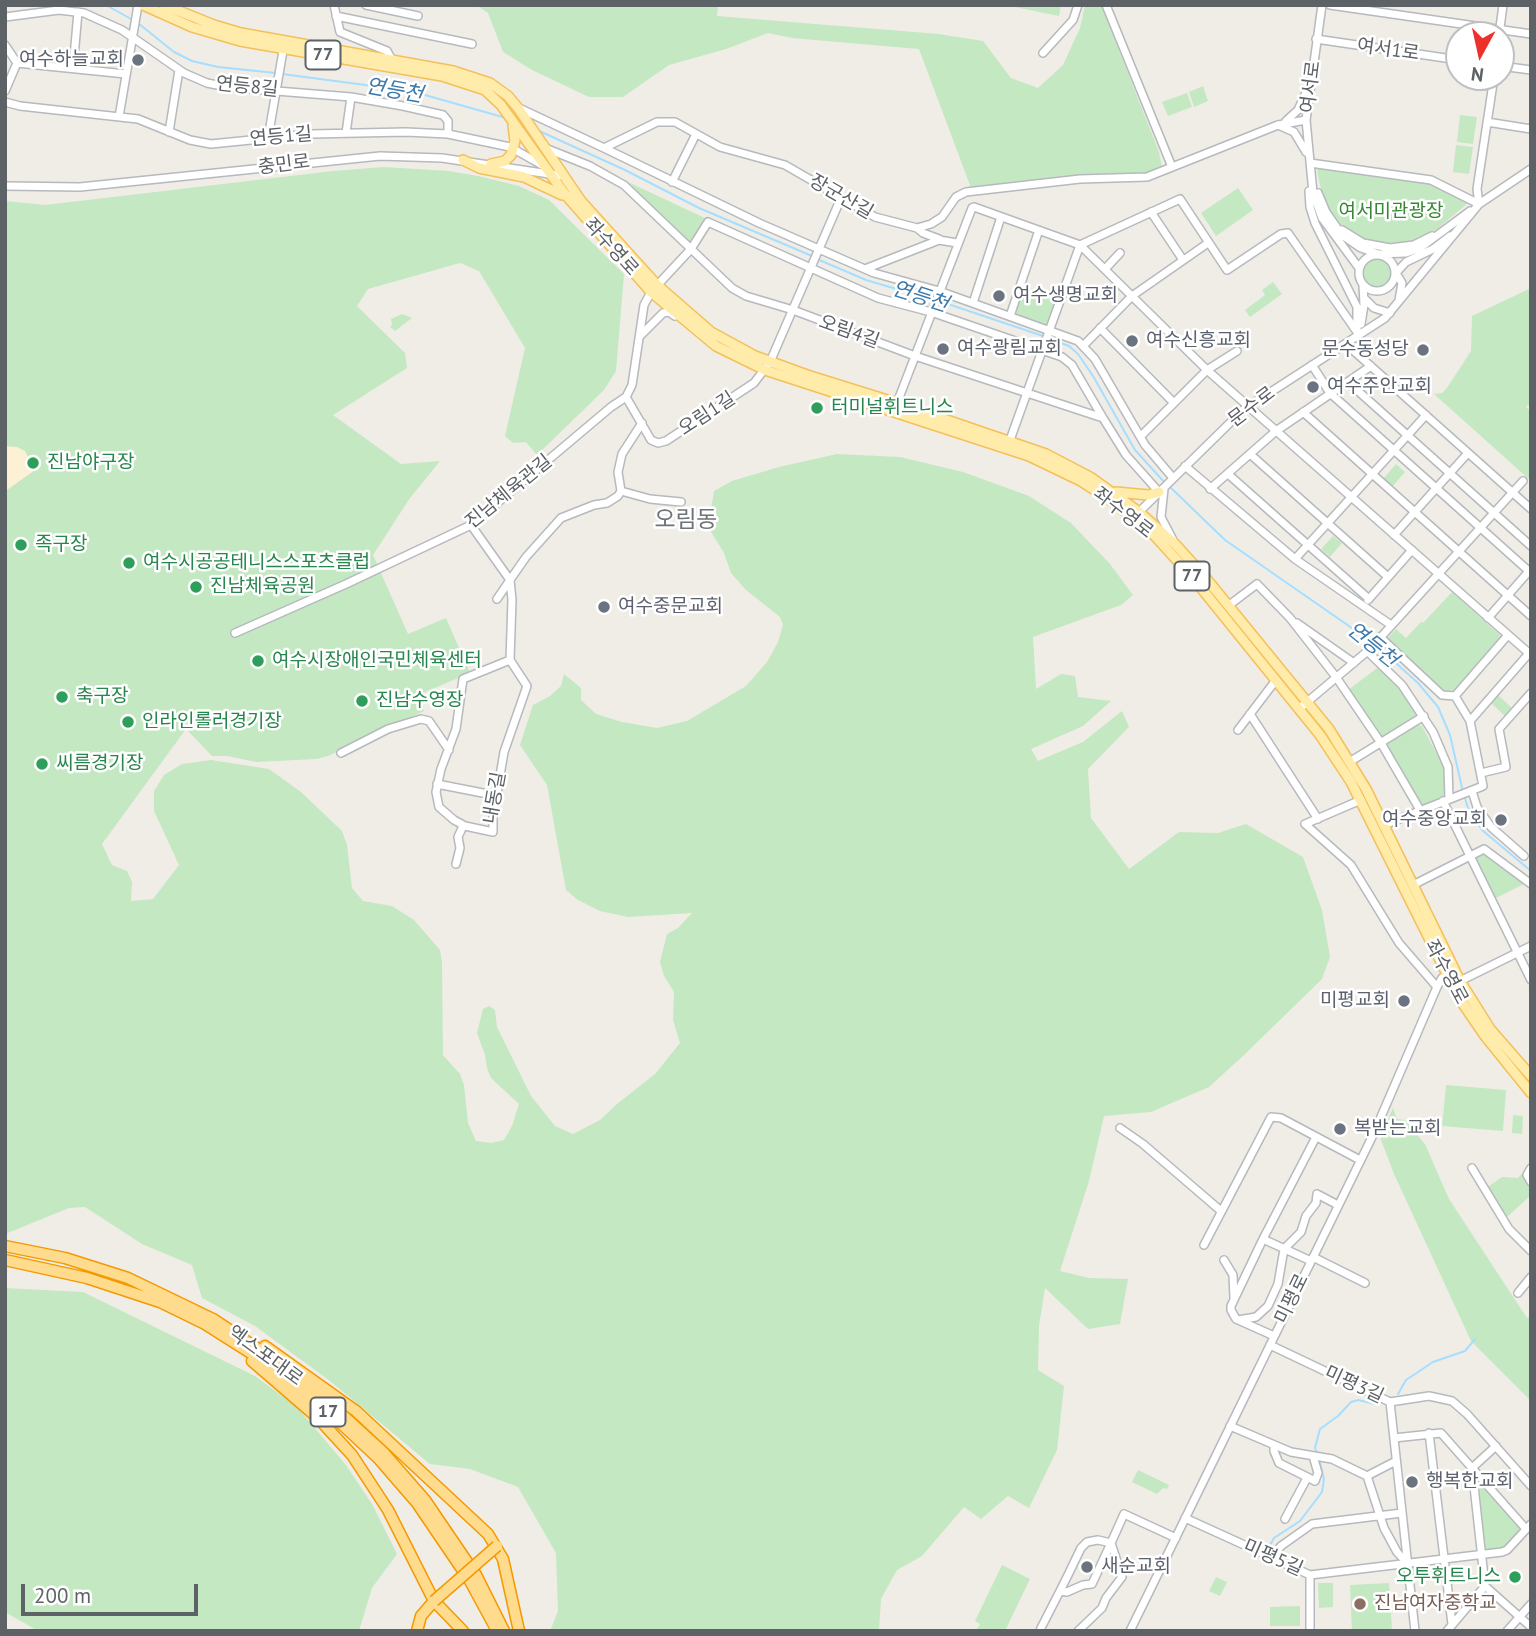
<!DOCTYPE html>
<meta charset="utf-8">
<style>
body{margin:0}
#map{position:relative;width:1536px;height:1636px;overflow:hidden;background:#f0ede6;font-family:"PT Sans",sans-serif}
canvas{display:block}
.frame{position:absolute;inset:0;border:7px solid #5d6266;pointer-events:none}
.north{position:absolute;left:1445px;top:21px;width:70px;height:70px;box-sizing:border-box;background:#fff;border:2px solid #bec0c2;border-radius:50%;rotate:188deg;font-size:19px;font-weight:700;line-height:28px;text-align:center;color:#5d6266}
.north::after{content:'';display:block;margin:auto;width:24px;height:32px;background:#ee302d;clip-path:polygon(50% 0,100% 100%,50% 72%,0 100%)}
.scale{position:absolute;left:21px;top:1584px;width:177px;height:32px;box-sizing:border-box;border:4px solid #5d6266;border-top:0;padding-left:9px;font-size:21px;line-height:24px;white-space:nowrap;color:#5d6266;-webkit-text-stroke:5px #fff;paint-order:stroke}
</style>
<div id="map">
<canvas width="1536" height="1636"></canvas>
<div class="frame"></div>
<div class="north">N</div>
<div class="scale">200 m</div>
</div>
<script>
const c = document.querySelector('canvas').getContext('2d');
c.lineJoin = 'round';
function paint(path, color) { c.fillStyle = color; c.fill(path, 'evenodd'); }
const shape = rows => new Path2D(rows.map(r => 'M' + r).join(''));
function trace(path, color, width, dash) { c.strokeStyle = color; c.lineWidth = width; c.lineCap = dash ? 'butt' : 'round'; c.setLineDash(dash || []); c.stroke(path); }
function write(font, color, halo, rows, align = 'center') {
  c.font = font + ' "PT Sans","Noto Sans KR",sans-serif'; c.lineWidth = 5; c.setLineDash([]); c.textBaseline = 'middle'; c.strokeStyle = halo; c.fillStyle = color; for (const [text, x, y, turn = 0] of rows) {
    c.save(); c.translate(x, y); c.rotate((+turn || 0) * Math.PI / 180); c.textAlign = isNaN(turn) ? turn : align; if (halo) c.strokeText(text, 0, 0); c.fillText(text, 0, 0); c.restore();
  }
}
paint(shape([
 [476,5,718,5,717,16,939,34,983,41,1011,78,1038,88,1063,65,1080,28,1085,5,1101,5,1159,152,1162,167,1143,175,1081,175,971,188,919,49,792,38,768,33,726,49,669,65,623,97,589,97,532,70,503,52,488,13],
 [1005,5,1061,5,1059,16],
 [1203,86,1208,101,1194,107,1189,92],
 [1187,93,1192,107,1168,116,1162,102],
 [1460,115,1477,117,1473,144,1457,142],
 [1456,145,1473,147,1469,174,1453,172],
 [384,167,449,171,478,176,519,186,549,200,624,274,616,371,604,390,537,455,526,442,513,443,505,436,525,348,479,271,460,263,368,289,357,306,405,353,407,368,333,415,401,464,440,461,410,498,373,555,408,634,446,618,470,673,418,695,424,711,328,756,316,759,256,762,227,756,212,756,186,729,102,844,112,865,127,871,132,882,131,901,153,899,179,865,154,811,154,791,164,775,182,764,211,760,269,769,301,792,342,831,347,845,352,888,363,901,392,906,414,920,440,950,442,963,443,1055,460,1074,464,1085,468,1123,476,1141,491,1143,504,1140,512,1126,519,1104,491,1078,487,1068,485,1055,477,1033,483,1009,489,1006,495,1010,497,1027,531,1096,555,1126,573,1134,600,1120,617,1104,655,1074,680,1043,673,1020,674,992,664,976,660,962,667,934,678,928,692,913,628,917,600,911,578,900,566,890,547,785,520,745,533,705,550,696,561,686,564,674,581,688,581,700,596,714,622,722,657,728,687,721,746,686,767,662,778,642,783,625,780,617,746,590,731,573,724,553,708,527,714,491,732,481,779,467,837,454,900,457,963,472,1029,496,1071,523,1110,564,1133,595,1121,605,1033,637,1036,689,1061,674,1075,676,1078,697,1111,701,1083,726,1031,749,1038,761,1083,742,1122,711,1129,727,1088,769,1091,818,1129,869,1179,832,1218,833,1246,824,1303,857,1322,910,1330,957,1322,979,1244,1055,1209,1087,1151,1112,1104,1116,1089,1181,1060,1271,1089,1278,1128,1279,1120,1324,1088,1329,1045,1288,1039,1326,1038,1370,1064,1386,1057,1450,1029,1508,1008,1496,981,1519,964,1507,922,1556,897,1570,881,1599,879,1631,808,1631,803,1629,788,1631,550,1631,558,1611,556,1553,518,1487,470,1469,430,1464,330,1381,255,1326,202,1298,192,1265,142,1244,85,1207,69,1208,5,1234,5,201,45,205,333,171],
 [1321,167,1434,185,1468,203,1437,229,1413,242,1400,244,1372,242,1353,234,1340,224,1330,211,1323,200,1317,170],
 [628,182,707,219,693,243,689,244],
 [1238,188,1253,210,1216,236,1201,213],
 '1363 273a14 14 0 1 1 28 0a14 14 0 1 1-28 0Z',
 [1273,282,1282,294,1250,317,1245,310,1265,295,1262,290],
 [1025,286,1058,298,1048,325,1017,316,1015,312],
 [1531,288,1531,403,1526,407,1531,411,1531,481,1434,394,1442,393,1447,388,1471,351,1472,316],
 [402,314,412,318,395,331,390,327,392,325,391,319],
 [1396,464,1405,472,1392,487,1383,479],
 [1333,536,1342,543,1330,557,1321,549],
 [1452,592,1500,635,1501,639,1457,690,1443,691,1386,640,1396,629,1406,638,1421,622,1423,623],
 [1380,666,1398,683,1418,713,1417,717,1384,739,1379,738,1348,690],
 [1498,695,1513,709,1506,717,1491,703],
 [1416,724,1422,726,1446,771,1445,796,1424,806,1420,805,1386,748,1387,744],
 [1483,852,1526,883,1494,899,1474,857],
 [1446,1085,1506,1090,1503,1131,1442,1126],
 [1393,1108,1397,1119,1405,1120,1425,1144,1449,1199,1527,1318,1531,1315,1531,1401,1471,1341,1394,1174,1380,1137],
 [1513,1115,1523,1116,1522,1134,1512,1133],
 [1521,1174,1531,1184,1531,1195,1506,1218,1486,1188,1502,1177,1518,1178],
 [5,1288,83,1292,255,1376,297,1407,346,1465,372,1504,397,1554,372,1588,359,1631,38,1631,5,1612],
 [1138,1470,1169,1485,1167,1489,1163,1488,1157,1494,1132,1482],
 [1481,1486,1484,1486,1519,1528,1519,1533,1504,1549,1485,1549,1479,1488],
 [1002,1565,1030,1579,1005,1631,976,1631,980,1624,975,1621],
 [1216,1577,1227,1582,1220,1596,1209,1591],
 [1318,1583,1333,1583,1333,1607,1319,1608],
 [1389,1583,1392,1629,1352,1631,1350,1585],
 [1300,1606,1300,1626,1270,1626,1270,1607]
]), '#c4e8c2');
paint(shape([
 [5,446,17,447,25,451,35,470,7,490]
]), '#fcf0d5');
trace(shape([
 [106,5,133,20],
 [138,23,174,52,192,61,218,67,276,73],
 [282,74,411,91,506,118],
 [537,130,625,170,699,208,812,256],
 [817,259,866,280,934,300],
 [939,301,1043,336],
 [1048,338,1069,346,1078,354,1093,376,1135,450,1165,483],
 [1169,486,1225,540,1372,642],
 [1377,646,1418,683,1438,707,1450,735,1463,792],
 [1465,798,1468,808,1482,830,1531,871],
 [1398,1394,1406,1380,1433,1362,1465,1351,1475,1339],
 [1317,1453,1315,1448,1320,1429,1338,1416,1351,1402,1358,1400,1375,1404],
 [1267,1551,1274,1538,1300,1521,1322,1492,1324,1479,1319,1459]
]), '#a6deff', 2);
const minor = shape([
 [334,5,340,32,387,51,392,60],
 [366,5,418,16],
 [1106,5,1172,167],
 [1322,5,1306,120,1313,193,1322,218,1359,268],
 [1330,5,1531,34],
 [336,16,472,44],
 [5,17,59,10,84,13,122,30,184,73,207,83,227,87,351,97,403,106,443,115,448,121,448,134],
 [1499,35,1503,5],
 [1316,39,1459,60],
 [5,45,17,63,126,74],
 [1043,53,1073,20,1078,5],
 [1501,66,1531,70],
 [73,68,78,12],
 [5,91,17,63],
 [5,102,20,106,138,119,190,140,211,144,311,134,406,132,448,134,510,147,542,165],
 [519,108,604,148,657,122,675,122,720,147,785,165,875,217,917,228,931,224,942,217,956,197,966,192,1080,179,1147,177,1278,125,1306,120],
 [119,117,138,5],
 [1286,121,1298,110,1308,88],
 [1487,122,1531,129],
 [1278,125,1294,132,1306,152],
 [169,132,179,70],
 [346,133,351,97],
 [268,138,284,45],
 [545,148,590,166,624,185,732,288,746,296,793,310,915,356,1103,418,1126,455,1159,492],
 [604,148,759,223,874,273,939,291,1078,341,1095,359,1145,445,1173,478],
 [1310,163,1431,180,1479,204,1477,189,1494,77],
 [672,182,696,134],
 [5,186,80,187,380,156,442,158,563,176],
 [1309,191,1310,207,1315,223,1357,307,1357,332],
 [1318,193,1326,212,1342,235,1361,248,1378,254,1406,253,1420,248,1470,211],
 [1151,212,1183,260],
 [917,228,923,233,939,239],
 [1342,230,1363,243,1390,248,1414,245,1432,236],
 '1359 273a18 18 0 1 1 36 0a18 18 0 1 1-36 0Z',
 [865,269,939,240,957,243],
 [1105,269,1120,253],
 [1364,298,1374,308,1390,313],
 [1399,300,1402,283,1396,273,1406,262,1433,249,1450,236],
 [973,303,1001,217],
 [1010,316,1039,230],
 [1361,324,1364,305,1363,285],
 [1100,328,1174,403],
 [641,335,663,313,669,312,675,316],
 [1346,344,1531,509],
 [1084,345,1132,296,1208,243],
 [1312,365,1330,393,1531,573],
 [1348,382,1531,546],
 [626,397,651,440,658,443,666,441,754,383,770,362,841,198],
 [897,403,972,208,974,207,1080,245,1207,370,1531,655],
 [1303,412,1531,616],
 [1141,436,1207,370,1237,351],
 [1010,440,1080,245,1180,199,1227,270,1281,234,1288,233,1357,332],
 [1250,454,1388,577],
 [1185,466,1295,559,1391,625],
 [1228,474,1369,599],
 [1164,489,1161,517,1173,540],
 [1210,489,1276,431,1371,366],
 [621,491,650,499,681,502],
 [1136,515,1243,410,1385,318,1479,204,1531,169],
 [471,525,510,580,497,599],
 [1394,535,1468,453],
 [1295,559,1426,415],
 [1368,600,1412,550],
 [1228,606,1257,584,1290,618,1336,677,1381,743,1420,810],
 [1488,618,1530,570],
 [1297,623,1354,663],
 [235,633,346,584,471,525,611,407,626,397,632,385,644,305,651,292,691,249,708,222,878,298,931,312,1062,357,1072,365,1103,418],
 [1380,637,1442,695,1455,696],
 [1367,651,1402,685,1433,732,1448,767,1449,799],
 [510,660,463,679,456,729,441,769,436,792,439,807,454,820,465,826,493,832,493,817,504,752,527,686,510,660,512,600,510,580,526,557,561,518,594,505,607,503,618,496,621,491,618,472,622,454,642,423],
 [1455,696,1508,635],
 [1300,708,1370,649,1523,481],
 [1250,714,1318,819],
 [1470,721,1531,651],
 [1238,730,1276,680],
 [341,753,388,729,421,719,429,721,449,750],
 [1351,761,1424,716],
 [1481,773,1506,767,1499,729,1531,693],
 [437,784,498,796],
 [1472,791,1477,807,1491,827,1524,856],
 [1361,800,1305,824,1351,865,1399,943,1437,987],
 [1443,801,1531,980],
 [1384,825,1483,786,1470,721,1455,696],
 [456,864,460,848,458,837,463,826],
 [1413,885,1484,849,1531,884],
 [1460,981,1531,946],
 [1120,1128,1143,1144,1221,1211],
 [1472,1168,1509,1229,1531,1251],
 [1531,1168,1527,1175,1531,1182],
 [1263,1239,1316,1137],
 [1204,1245,1271,1117,1281,1118,1360,1160],
 [1313,1257,1365,1283],
 [1224,1260,1233,1275,1234,1298],
 [1518,1293,1531,1277],
 [1238,1320,1256,1317,1268,1306,1278,1284,1284,1249,1301,1232,1306,1216,1316,1203,1317,1194,1338,1205],
 [1274,1336,1236,1319,1231,1310,1231,1306,1263,1239,1311,1261],
 [1270,1345,1390,1402,1429,1396,1452,1401,1467,1414,1531,1486],
 [1390,1402,1415,1631],
 [1230,1426,1291,1452,1332,1459,1367,1476,1384,1528,1397,1552,1407,1563],
 [1429,1433,1452,1624],
 [1394,1438,1441,1433,1526,1529],
 [1274,1445,1274,1451,1279,1463,1315,1481,1318,1473,1313,1456],
 [1472,1468,1485,1586,1531,1627],
 [1472,1468,1496,1446],
 [1367,1476,1396,1461],
 [1185,1518,1310,1575,1502,1552,1507,1550,1531,1524],
 [1285,1519,1307,1478],
 [1272,1557,1281,1546,1312,1524,1402,1513],
 [1310,1575,1310,1631],
 [1040,1631,1041,1628,1060,1591,1068,1575,1081,1548,1087,1542,1098,1540,1111,1543,1092,1584,1083,1585,1067,1592,1060,1591],
 [1078,1631,1102,1608,1106,1598,1122,1577,1111,1543,1124,1514,1176,1538],
 [1130,1631,1374,1133,1437,987,1442,978,1451,972],
 [1447,1631,1485,1586],
 [1507,1631,1531,1604]
]);
const major = shape([
 [143,5,192,27,240,41,442,76,485,90,501,105,564,193,651,292,716,346,765,370,1029,456,1081,481,1113,502,1155,536,1193,578,1320,735,1351,782,1459,998,1485,1036,1531,1093],
 [164,5,214,25,241,33,453,71,490,83,508,96,518,108,581,201,657,285,711,332,755,356,807,375,897,403,1046,454,1090,477,1139,512,1175,544,1205,577,1329,729,1366,789,1460,981,1490,1029,1531,1076],
 [463,160,479,168,524,177,562,195],
 [491,164,505,161,511,155,515,141,513,126],
 [1116,492,1148,495,1159,492]
]);
const highway = shape([
 [5,1246,65,1258,128,1278,213,1319,264,1353,337,1410,384,1453,425,1500,476,1575,504,1631],
 [5,1260,87,1278,160,1302,205,1324,257,1357,332,1415,378,1458,417,1503,470,1581,495,1627],
 [265,1346,356,1411,488,1534,503,1559,519,1631],
 [252,1361,318,1418,352,1455,388,1510,434,1601,463,1631],
 [417,1631,421,1616,434,1601]
]);
trace(minor, '#b6b9bd', 10);
trace(major, '#f5bf59', 12);
trace(highway, '#f59900', 13);
trace(minor, '#fff', 7);
trace(major, '#ffecab', 9);
trace(highway, '#ffdb8d', 10);
const highwayBridge = shape([
 [434,1601,497,1546]
]);
trace(highwayBridge, '#f59900', 13, []);
trace(highwayBridge, '#ffdb8d', 10);
for (const [x, y, r, color] of [
 [138,60,7,"#6b7280"],
 [999,296,7,"#6b7280"],
 [1132,341,7,"#6b7280"],
 [943,349,7,"#6b7280"],
 [1423,350,7,"#6b7280"],
 [1313,387,7,"#6b7280"],
 [817,408,7,"#2e9e5b"],
 [33,463,7,"#2e9e5b"],
 [21,545,7,"#2e9e5b"],
 [129,563,7,"#2e9e5b"],
 [196,587,7,"#2e9e5b"],
 [604,607,7,"#6b7280"],
 [258,661,7,"#2e9e5b"],
 [62,697,7,"#2e9e5b"],
 [362,701,7,"#2e9e5b"],
 [128,722,7,"#2e9e5b"],
 [42,764,7,"#2e9e5b"],
 [1501,820,7,"#6b7280"],
 [1404,1001,7,"#6b7280"],
 [1340,1129,7,"#6b7280"],
 [1412,1482,7,"#6b7280"],
 [1087,1567,7,"#6b7280"],
 [1515,1577,7,"#2e9e5b"],
 [1360,1604,7,"#8d6e63"]
]) { const dot = new Path2D(); dot.arc(x, y, r, 0, 2 * Math.PI); c.fillStyle = color; c.fill(dot); trace(dot, '#fff', 2.5); }
for (const [x, y, w] of [
 [323,55,35],
 [1192,576,35],
 [328,1412,35]
]) { const box = new Path2D(); box.roundRect(x - w / 2, y - 14.5, w, 29, 5); c.fillStyle = '#fff'; c.fill(box); trace(box, '#5d6266', 2); }
write('bold 18px', '#5d6266', null, [
 ["77",323,55],
 ["77",1192,576],
 ["17",328,1412]
]);
write('19px', '#5d6266', '#fff', [
 ["여서1로",1388,50,8],
 ["연등8길",247,87,6],
 ["여서로",1311,87,-83],
 ["연등1길",281,137,-5],
 ["충민로",284,165,-7],
 ["장군산길",841,197,30],
 ["좌수영로",611,247,48],
 ["오림4길",849,332,20],
 ["문수로",1252,407,-37],
 ["오림1길",707,414,-33],
 ["진남체육관길",509,492,-39],
 ["좌수영로",1123,513,38],
 ["내동길",495,798,-80],
 ["좌수영로",1446,972,62],
 ["미평로",1292,1299,-64],
 ["엑스포대로",265,1356,36],
 ["미평3길",1354,1385,25],
 ["미평5길",1273,1558,24]
]);
write('19px', '#5b616d', '#fff', [
 ["여수하늘교회",124,60,"right"],
 ["여수생명교회",1013,296],
 ["여수신흥교회",1146,341],
 ["여수광림교회",957,349],
 ["문수동성당",1409,350,"right"],
 ["여수주안교회",1327,387],
 ["여수중문교회",618,607],
 ["여수중앙교회",1487,820,"right"],
 ["미평교회",1390,1001,"right"],
 ["복받는교회",1354,1129],
 ["행복한교회",1426,1482],
 ["새순교회",1101,1567]
], 'left');
write('19px', '#358733', '#fff', [
 ["여서미관광장",1391,212]
]);
write('19px', '#27864d', '#fff', [
 ["터미널휘트니스",831,408],
 ["진남야구장",47,463],
 ["족구장",35,545],
 ["여수시공공테니스스포츠클럽",143,563],
 ["진남체육공원",210,587],
 ["여수시장애인국민체육센터",272,661],
 ["축구장",76,697],
 ["진남수영장",376,701],
 ["인라인롤러경기장",142,722],
 ["씨름경기장",56,764],
 ["오투휘트니스",1501,1577,"right"]
], 'left');
write('19px', '#785e54', '#fff', [
 ["진남여자중학교",1374,1604]
], 'left');
write('italic 21px', '#3c7aac', '#fff', [
 ["연등천",394,91,10],
 ["연등천",920,297,18],
 ["연등천",1372,645,39]
]);
write('23px', '#6e7478', '#fff', [
 ["오림동",686,520]
]);
</script>
